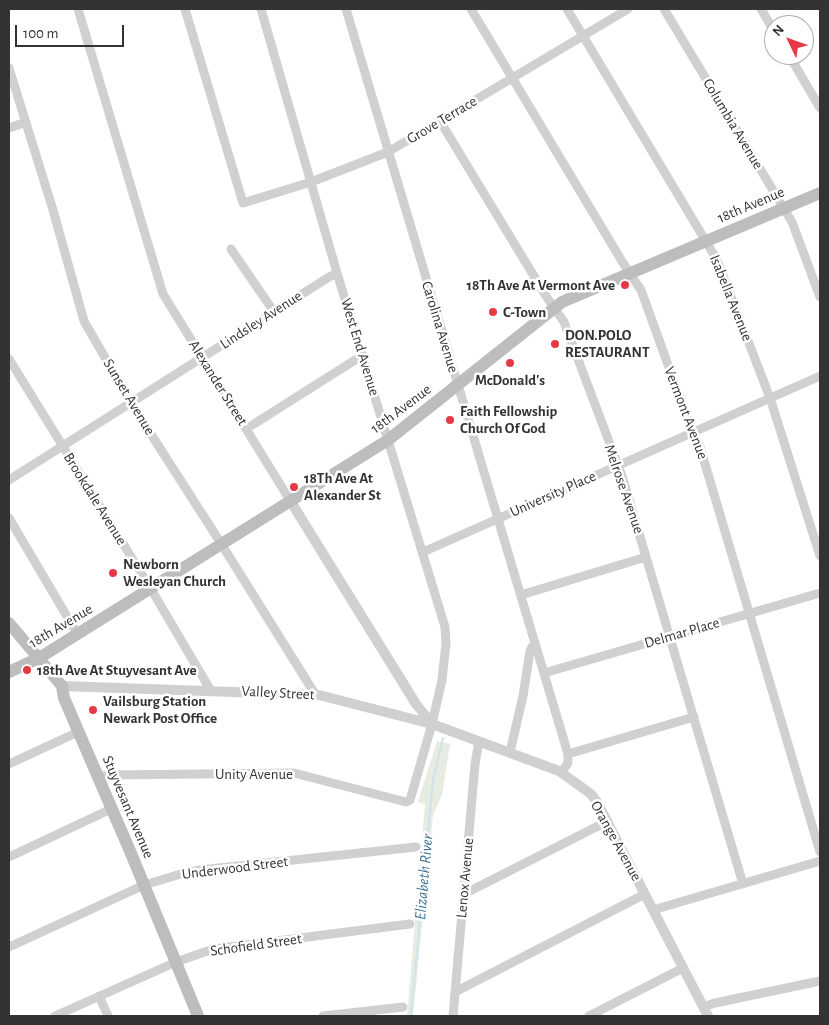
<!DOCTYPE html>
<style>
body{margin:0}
#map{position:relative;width:829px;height:1025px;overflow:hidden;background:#fff;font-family:"Alegreya Sans",sans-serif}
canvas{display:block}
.frame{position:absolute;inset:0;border:10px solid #333;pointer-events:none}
.north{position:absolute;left:764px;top:15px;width:50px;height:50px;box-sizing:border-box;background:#fff;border:1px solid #adadad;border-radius:50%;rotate:312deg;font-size:14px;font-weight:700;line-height:20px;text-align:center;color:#333}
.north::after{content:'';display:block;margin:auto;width:18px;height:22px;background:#e63946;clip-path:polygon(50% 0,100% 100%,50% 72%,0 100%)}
.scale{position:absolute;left:15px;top:25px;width:109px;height:22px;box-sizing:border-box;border:2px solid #333;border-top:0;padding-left:6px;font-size:15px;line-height:18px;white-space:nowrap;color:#333;-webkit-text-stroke:4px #fff;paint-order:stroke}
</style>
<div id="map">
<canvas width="829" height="1025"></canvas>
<div class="frame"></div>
<div class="north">N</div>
<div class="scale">100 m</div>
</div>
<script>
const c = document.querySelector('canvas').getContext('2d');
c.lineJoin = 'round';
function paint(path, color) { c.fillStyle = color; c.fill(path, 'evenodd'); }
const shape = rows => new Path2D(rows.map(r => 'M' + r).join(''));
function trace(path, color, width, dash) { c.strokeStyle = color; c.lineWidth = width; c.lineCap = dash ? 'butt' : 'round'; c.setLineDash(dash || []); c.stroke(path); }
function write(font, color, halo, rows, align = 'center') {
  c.font = font + ' "Alegreya Sans",sans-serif'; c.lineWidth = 5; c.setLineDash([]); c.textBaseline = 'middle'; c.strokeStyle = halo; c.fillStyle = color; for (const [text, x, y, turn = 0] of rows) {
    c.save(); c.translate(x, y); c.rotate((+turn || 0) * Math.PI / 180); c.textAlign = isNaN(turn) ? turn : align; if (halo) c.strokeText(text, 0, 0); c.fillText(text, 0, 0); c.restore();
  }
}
paint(shape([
 [437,741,450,744,442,795,433,815,413,1016,407,1016,425,804,418,802]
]), '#e6ecdf');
trace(shape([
 [411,1016,433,780,443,738]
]), '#cfe2ee', 2);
trace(shape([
 [78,9,163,294,291,502],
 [185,9,243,203,311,182,388,152,628,9],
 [346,9,568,754,568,763,562,772],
 [471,9,623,263,641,290,688,420,700,447,820,852],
 [567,9,717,260,770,398,820,556],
 [664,9,792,222,820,297],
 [761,9,774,31],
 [789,55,820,108],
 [9,68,53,210,84,321,131,403,222,545,315,694],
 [440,121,546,296,564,322,622,476,743,884],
 [9,128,26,122],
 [231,249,274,312],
 [9,359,151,589,211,691],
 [246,429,363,355],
 [9,480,329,277,337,273],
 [9,518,78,635],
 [423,552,820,376],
 [521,595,646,557],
 [544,673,820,593],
 [510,752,523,696,530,651,532,647,536,645],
 [568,754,694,717],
 [9,764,78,732],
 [97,777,108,775,294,773,406,802,410,800,432,724,442,680,446,643,445,627,337,273,261,9],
 [9,857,111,809],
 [464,894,608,821],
 [653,910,820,861],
 [9,947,144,885,181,874,200,870,416,847],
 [455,992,645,894],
 [99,996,108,1016],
 [703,1007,715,1003,820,981],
 [55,1016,176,962,213,949,410,924],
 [323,1016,403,1007],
 [453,1016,475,764,479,741],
 [589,1016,683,968]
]), '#d0d0d0', 9);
trace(shape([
 [291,502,416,704,432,724],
 [62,686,319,695,432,724,559,771,591,794,597,802,708,1016]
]), '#d0d0d0', 10);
trace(shape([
 [9,623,62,686,64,698,130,851,198,1016],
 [9,672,39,658,388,440,562,302,820,193]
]), '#bdbdbd', 12);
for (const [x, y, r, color] of [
 [625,285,5,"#e63946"],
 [493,312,5,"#e63946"],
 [555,344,5,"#e63946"],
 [510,363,5,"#e63946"],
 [450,420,5,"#e63946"],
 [294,487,5,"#e63946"],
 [113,573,5,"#e63946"],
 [27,670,5,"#e63946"],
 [93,710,5,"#e63946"]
]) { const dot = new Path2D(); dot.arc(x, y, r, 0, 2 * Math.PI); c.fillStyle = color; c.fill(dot); trace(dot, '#fff', 2); }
write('15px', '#333', '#fff', [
 ["Grove Terrace",442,120,-31],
 ["Columbia Avenue",733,124,59],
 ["18th Avenue",751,205,-23],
 ["Isabella Avenue",731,298,68],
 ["Lindsley Avenue",261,320,-33],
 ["Carolina Avenue",440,327,73],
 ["West End Avenue",360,347,73],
 ["Alexander Street",218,383,58],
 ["Sunset Avenue",129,397,59],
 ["18th Avenue",401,409,-37],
 ["Vermont Avenue",686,413,69],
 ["Melrose Avenue",624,489,71],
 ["University Place",553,494,-24],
 ["Brookdale Avenue",95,499,58],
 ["18th Avenue",61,626,-31],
 ["Delmar Place",682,633,-16],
 ["Valley Street",278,693,3],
 ["Unity Avenue",254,774],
 ["Stuyvesant Avenue",128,807,67],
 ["Orange Avenue",616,841,61],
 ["Underwood Street",235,868,-7],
 ["Lenox Avenue",465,878,-85],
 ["Schofield Street",256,945,-8]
]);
write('bold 15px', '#333', '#fff', [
 ["18Th Ave At Vermont Ave",615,285,"right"],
 ["C-Town",503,312],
 ["DON.POLO",565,335],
 ["RESTAURANT",565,352],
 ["McDonald's",510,380,"center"],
 ["Faith Fellowship",460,411],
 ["Church Of God",460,428],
 ["18Th Ave At",304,478],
 ["Alexander St",304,495],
 ["Newborn",123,564],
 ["Wesleyan Church",123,581],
 ["18th Ave At Stuyvesant Ave",37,670],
 ["Vailsburg Station",103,701],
 ["Newark Post Office",103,718]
], 'left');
write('italic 16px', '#3f7597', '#fff', [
 ["Elizabeth River",424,877,-85]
]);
</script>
